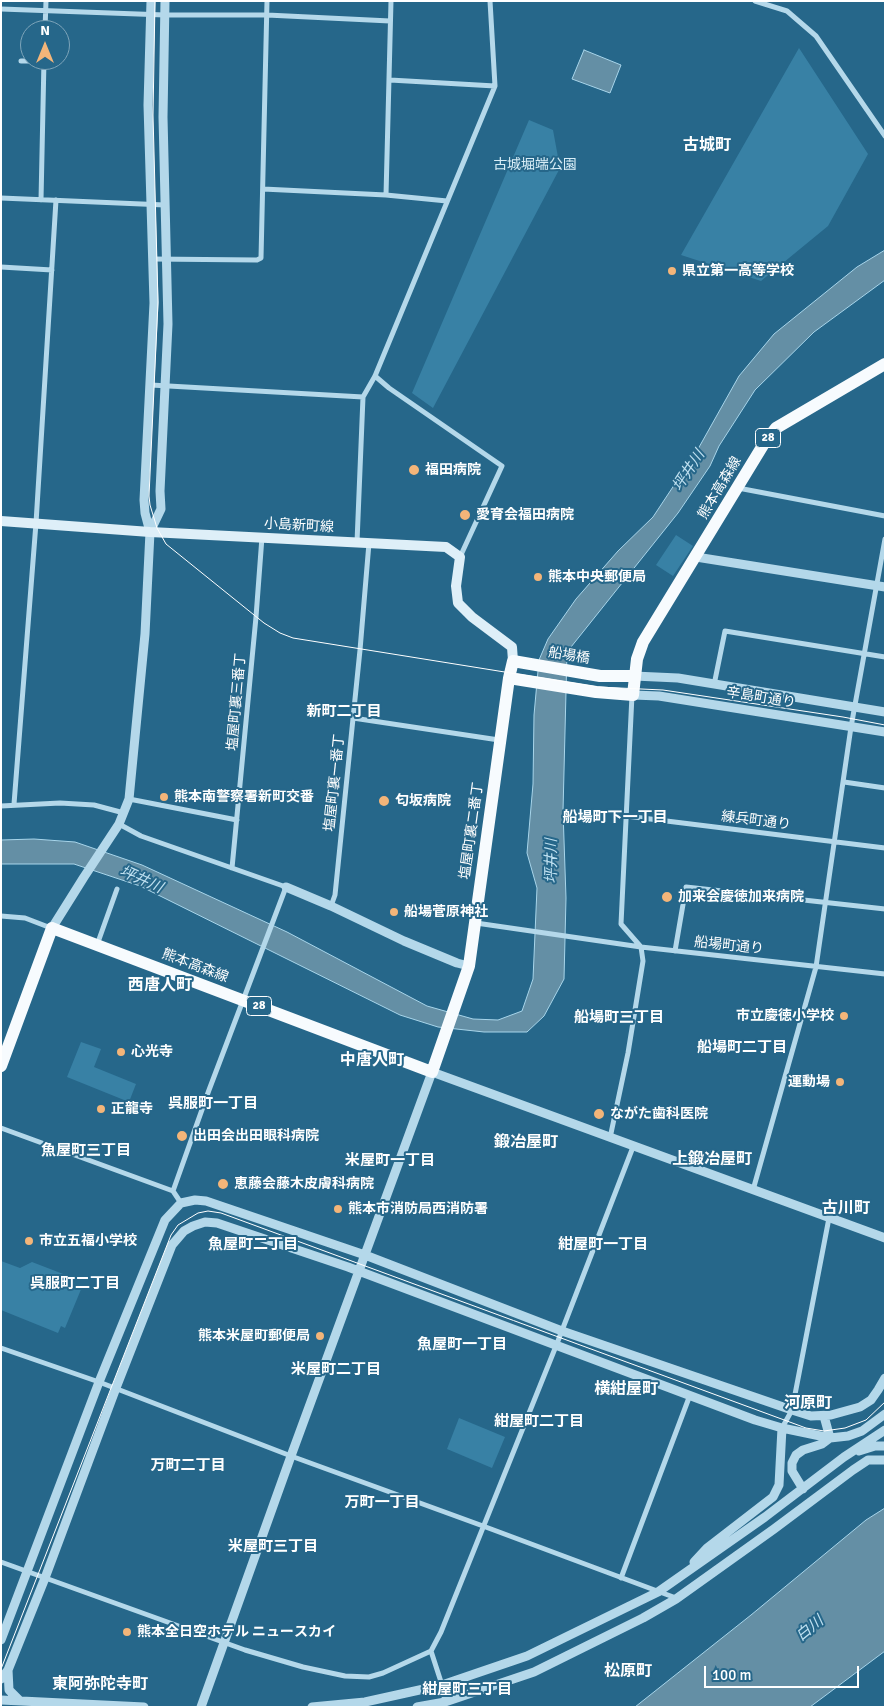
<!DOCTYPE html>
<meta charset="utf-8">
<style>
body{margin:0}
#map{position:relative;width:886px;height:1708px;overflow:hidden;background:#26678a;font-family:Signika,sans-serif}
canvas{display:block}
.frame{position:absolute;inset:0;border:2px solid #fff;pointer-events:none}
.north{position:absolute;left:20px;top:20px;width:50px;height:50px;box-sizing:border-box;background:#26678a;border:1px solid #7da4b9;border-radius:50%;rotate:0deg;font-size:14px;font-weight:700;line-height:20px;text-align:center;color:#fff}
.north::after{content:'';display:block;margin:auto;width:18px;height:22px;background:#f3b579;clip-path:polygon(50% 0,100% 100%,50% 72%,0 100%)}
.scale{position:absolute;left:704px;top:1666px;width:155px;height:22px;box-sizing:border-box;border:2px solid #fff;border-top:0;padding-left:6px;font-size:15px;line-height:18px;white-space:nowrap;color:#fff;-webkit-text-stroke:4px #26678a;paint-order:stroke}
</style>
<div id="map">
<canvas width="886" height="1708"></canvas>
<div class="frame"></div>
<div class="north">N</div>
<div class="scale">100 m</div>
</div>
<script>
const c = document.querySelector('canvas').getContext('2d');
c.lineJoin = 'round';
function paint(path, color) { c.fillStyle = color; c.fill(path, 'evenodd'); }
const shape = rows => new Path2D(rows.map(r => 'M' + r).join(''));
function trace(path, color, width, dash) { c.strokeStyle = color; c.lineWidth = width; c.lineCap = dash ? 'butt' : 'round'; c.setLineDash(dash || []); c.stroke(path); }
function write(font, color, halo, rows, align = 'center') {
  c.font = font + ' Signika,"Noto Sans JP",sans-serif'; c.lineWidth = 4; c.setLineDash([]); c.textBaseline = 'middle'; c.strokeStyle = halo; c.fillStyle = color; for (const [text, x, y, turn = 0] of rows) {
    c.save(); c.translate(x, y); c.rotate((+turn || 0) * Math.PI / 180); c.textAlign = isNaN(turn) ? turn : align; if (halo) c.strokeText(text, 0, 0); c.fillText(text, 0, 0); c.restore();
  }
}
paint(shape([
 [799,48,868,154,828,226,761,281,681,255],
 [529,120,553,130,560,168,433,408,412,393],
 [676,535,693,546,673,576,656,565],
 [81,1042,101,1049,94,1067,136,1084,129,1102,67,1077],
 [1,1261,20,1268,32,1262,71,1277,75,1284,82,1287,65,1328,61,1326,58,1333,1,1310],
 [459,1418,505,1437,492,1468,447,1449]
]), '#3881a5');
const water = shape([
 [584,50,621,65,610,93,572,79,584,50],
 [885,250,885,280,814,332,755,390,719,446,710,466,678,513,567,652,563,811,566,898,564,979,544,1016,527,1032,484,1032,438,1027,400,1015,140,886,74,864,1,864,1,840,34,839,75,842,142,865,287,932,427,1006,473,1019,498,1020,522,1011,533,979,537,888,527,853,533,784,534,715,539,660,548,639,576,599,618,551,653,517,698,449,739,376,774,334,857,267,885,250],
 [885,1508,885,1651,810,1707,635,1707,751,1615,866,1520,885,1508]
]);
paint(water, '#648fa5');
trace(water, '#a8d5ea', 1);
trace(shape([
 [755,1,787,11,816,36,885,136],
 [1,9,165,15,267,15,390,21],
 [45,30,46,1],
 [21,61,44,61],
 [390,80,495,86],
 [263,189,386,195,447,201],
 [386,195,391,1],
 [1,198,165,205],
 [41,200,44,60],
 [152,259,257,260,261,258,267,1],
 [1,267,52,270],
 [375,376,389,388,502,466,460,557],
 [151,385,363,397],
 [738,488,885,516],
 [357,542,363,397,375,376,495,86,490,1],
 [714,685,725,631,885,657],
 [353,718,499,740],
 [844,782,885,788],
 [129,799,237,820],
 [14,804,36,523,56,200],
 [1,806,60,803,94,805,124,813],
 [626,816,885,848],
 [119,824,141,836,286,887,209,1090,173,1191],
 [232,868,256,617,262,537],
 [331,906,335,895,360,650,369,543],
 [1,916,25,918,51,928],
 [476,923,641,947,885,974],
 [97,945,117,889],
 [675,951,686,887,885,909],
 [1,1128,173,1191,181,1203],
 [610,1138,628,1053,643,961,641,947,621,924,632,695],
 [753,1190,816,967,851,727,885,539],
 [1,1348,99,1382,291,1456,483,1526,676,1598],
 [782,1428,792,1410,829,1218],
 [1,1562,245,1650,303,1667,345,1676,369,1677,383,1673,431,1651,441,1632,556,1346,633,1147],
 [621,1578,690,1395],
 [431,1651,442,1685,445,1702]
]), '#b4d8ea', 5);
trace(shape([
 [150,532,161,509,160,491,168,324,163,117,165,1],
 [696,557,885,587],
 [634,676,678,678,885,712],
 [633,695,659,696,885,732],
 [286,887,331,906,404,941,457,963,469,966],
 [52,928,84,877,119,824,129,799,145,634,150,532,145,513,144,500,154,303,148,105,151,1],
 [859,1451,875,1446,885,1446],
 [803,1489,792,1471,792,1463,796,1455,803,1450,822,1444,830,1438,824,1416],
 [694,1562,707,1548,773,1497,779,1485,782,1428],
 [1,1640,99,1382,165,1220,181,1203,195,1200,206,1201,365,1255,562,1331,792,1410,811,1416,831,1415,860,1407,871,1400,878,1390,885,1378],
 [8,1670,9,1690,20,1701],
 [1,1679,8,1670,45,1578,116,1388,172,1245,184,1231,193,1226,205,1222,217,1223,348,1267,755,1420,782,1428,830,1438,848,1436,862,1431,885,1414],
 [1,1700,144,1707],
 [201,1707,291,1456,432,1072,885,1238],
 [312,1707,365,1702,442,1685,527,1656,658,1592,765,1517,844,1457,885,1430],
 [417,1707,445,1702,534,1672,643,1618,676,1599,774,1529,853,1470,868,1460,885,1460]
]), '#b4d8ea', 9);
trace(shape([
 [1,521,150,532,446,547,460,557,456,586,458,603,472,617,512,647,513,661]
]), '#deeff8', 10);
trace(shape([
 [509,678,596,692,633,695,637,659,643,642,765,442,776,428,885,364],
 [1,1066,52,928,432,1072,469,966,509,678,513,661,600,676,634,676]
]), '#f7fbfe', 12);
trace(shape([
 [155,1,153,115,158,302,149,496,150,505,157,528,166,544,264,623,280,633,293,638,598,687,663,690,843,717,885,725],
 [1,1669,171,1235,178,1225,198,1213,208,1211,221,1213,806,1428,824,1431,845,1428,866,1420,885,1402]
]), '#fff', 1);
for (const [x, y, r, color] of [
 [672,271,5,"#f3b579"],
 [414,470,6,"#f3b579"],
 [465,515,6,"#f3b579"],
 [538,577,5,"#f3b579"],
 [164,797,5,"#f3b579"],
 [384,801,6,"#f3b579"],
 [667,897,6,"#f3b579"],
 [394,912,5,"#f3b579"],
 [844,1016,5,"#f3b579"],
 [121,1052,5,"#f3b579"],
 [840,1082,5,"#f3b579"],
 [101,1109,5,"#f3b579"],
 [599,1114,6,"#f3b579"],
 [182,1136,6,"#f3b579"],
 [223,1184,6,"#f3b579"],
 [338,1209,5,"#f3b579"],
 [29,1241,5,"#f3b579"],
 [320,1336,5,"#f3b579"],
 [127,1632,5,"#f3b579"]
]) { const dot = new Path2D(); dot.arc(x, y, r, 0, 2 * Math.PI); c.fillStyle = color; c.fill(dot); trace(dot, '#26678a', 2); }
for (const [x, y, w] of [
 [768,438,25],
 [259,1006,25]
]) { const box = new Path2D(); box.roundRect(x - w / 2, y - 9.5, w, 19, 4); c.fillStyle = '#26678a'; c.fill(box); trace(box, '#fff', 1); }
write('bold 12px', '#fff', null, [
 ["28",768,438],
 ["28",259,1006]
]);
write('14px', '#d8edf7', '#26678a', [
 ["古城堀端公園",535,165]
]);
write('bold 14px', '#fff', '#26678a', [
 ["県立第一高等学校",682,271],
 ["福田病院",425,470],
 ["愛育会福田病院",476,515],
 ["熊本中央郵便局",548,577],
 ["熊本南警察署新町交番",174,797],
 ["匂坂病院",395,801],
 ["加来会慶徳加来病院",678,897],
 ["船場菅原神社",404,912],
 ["市立慶徳小学校",834,1016,"right"],
 ["心光寺",131,1052],
 ["運動場",830,1082,"right"],
 ["正龍寺",111,1109],
 ["ながた歯科医院",610,1114],
 ["出田会出田眼科病院",193,1136],
 ["恵藤会藤木皮膚科病院",234,1184],
 ["熊本市消防局西消防署",348,1209],
 ["市立五福小学校",39,1241],
 ["熊本米屋町郵便局",310,1336,"right"],
 ["熊本全日空ホテル ニュースカイ",137,1632]
], 'left');
write('14px', '#fff', '#26678a', [
 ["熊本高森線",720,488,-59],
 ["小島新町線",299,526,3],
 ["船場橋",569,656,9],
 ["辛島町通り",761,698,9],
 ["塩屋町裏三番丁",237,702,-85],
 ["塩屋町裏一番丁",335,783,-84],
 ["練兵町通り",756,821,7],
 ["塩屋町裏二番丁",472,831,-82],
 ["船場町通り",729,946,6],
 ["熊本高森線",195,966,21]
]);
write('italic 15px', '#c0e1f1', '#26678a', [
 ["坪井川",689,471,-57],
 ["坪井川",552,861,-90],
 ["坪井川",141,880,24],
 ["白川",810,1629,-39]
]);
write('bold 15px', '#fff', '#26678a', [
 ["新町二丁目",344,712],
 ["船場町下一丁目",615,818],
 ["船場町三丁目",619,1018],
 ["船場町二丁目",742,1048],
 ["呉服町一丁目",213,1104],
 ["魚屋町三丁目",86,1151],
 ["米屋町一丁目",390,1161],
 ["魚屋町二丁目",253,1245],
 ["紺屋町一丁目",603,1245],
 ["呉服町二丁目",75,1284],
 ["魚屋町一丁目",462,1345],
 ["米屋町二丁目",336,1370],
 ["紺屋町二丁目",539,1422],
 ["万町二丁目",188,1466],
 ["万町一丁目",382,1503],
 ["米屋町三丁目",273,1547],
 ["紺屋町三丁目",467,1690]
]);
write('bold 16px', '#fff', '#26678a', [
 ["古城町",707,146],
 ["西唐人町",160,986],
 ["中唐人町",372,1061],
 ["鍛冶屋町",526,1143],
 ["上鍛冶屋町",712,1160],
 ["古川町",846,1209],
 ["横紺屋町",626,1390],
 ["河原町",808,1404],
 ["松原町",628,1672],
 ["東阿弥陀寺町",100,1685]
]);
</script>
